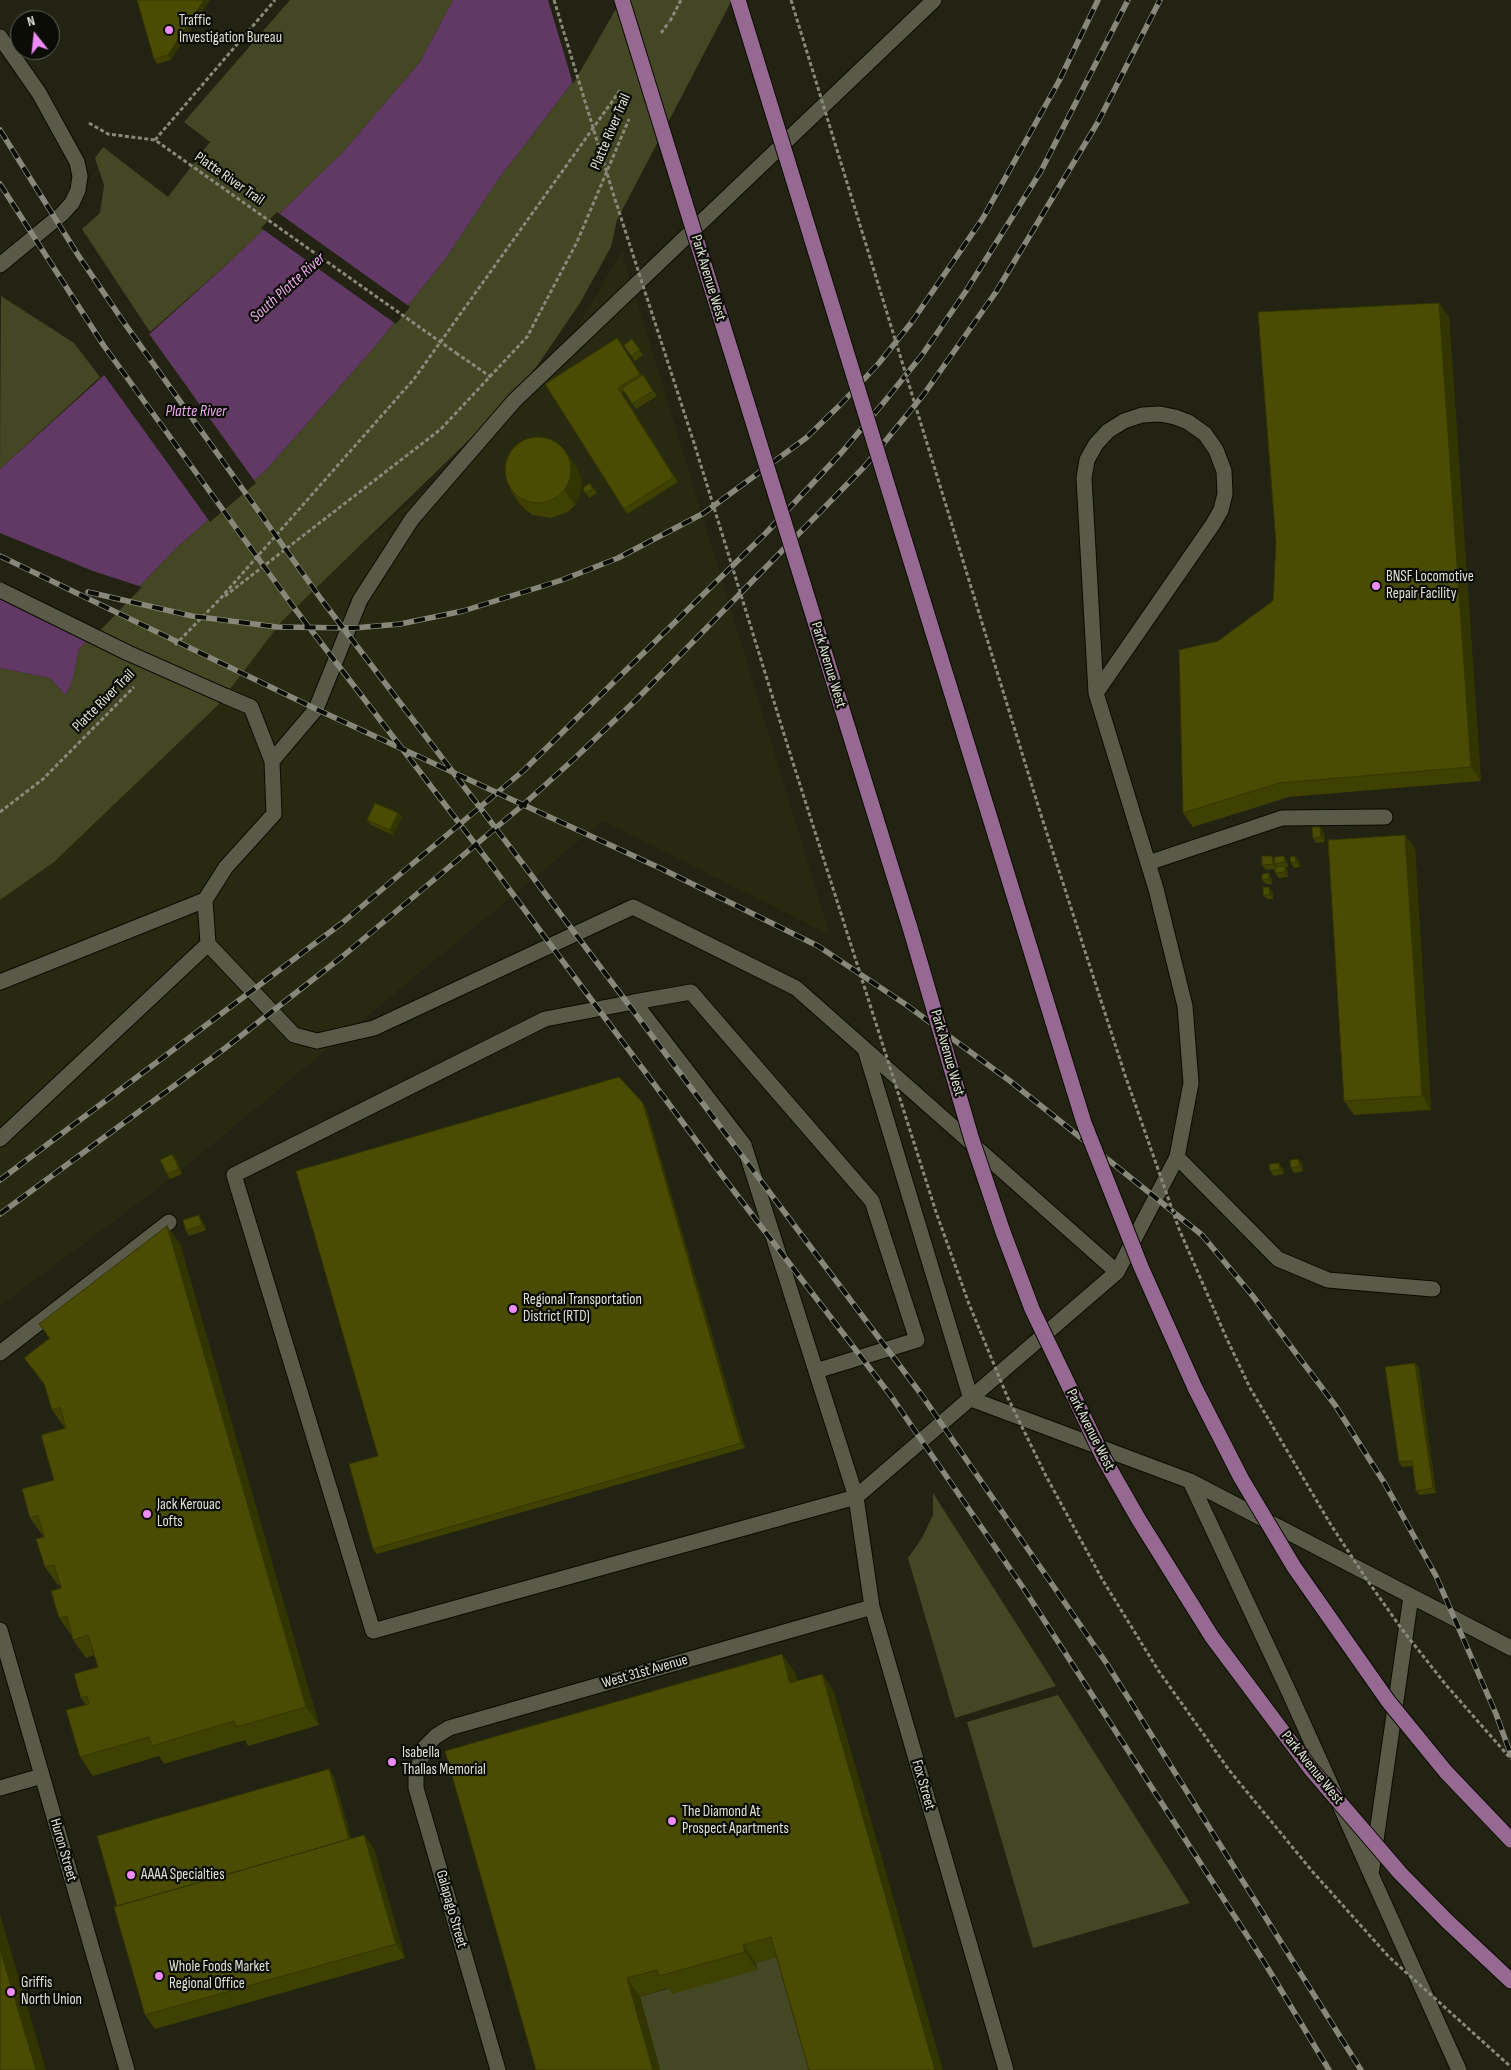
<!DOCTYPE html>
<style>
body{margin:0}
#map{position:relative;width:1511px;height:2070px;overflow:hidden;background:#222312;font-family:"Sofia Sans Condensed",sans-serif}
canvas{display:block}
.north{position:absolute;left:10px;top:10px;width:50px;height:50px;box-sizing:border-box;background:#0b0c05;border:1px solid #606159;border-radius:50%;rotate:344deg;font-size:14px;font-weight:700;line-height:20px;text-align:center;color:#e0e1d6}
.north::after{content:'';display:block;margin:auto;width:18px;height:22px;background:#ef8bf6;clip-path:polygon(50% 0,100% 100%,50% 72%,0 100%)}
</style>
<div id="map">
<canvas width="1511" height="2070"></canvas>
<div class="north">N</div>
</div>
<script>
const c = document.querySelector('canvas').getContext('2d');
c.lineJoin = 'round';
function paint(path, color) { c.fillStyle = color; c.fill(path, 'evenodd'); }
const shape = rows => new Path2D(rows.map(r => 'M' + r).join(''));
function trace(path, color, width, dash) { c.strokeStyle = color; c.lineWidth = width; c.lineCap = dash ? 'butt' : 'round'; c.setLineDash(dash || []); c.stroke(path); }
function write(font, color, halo, rows, align = 'center') {
  c.font = font + ' "Sofia Sans Condensed",sans-serif'; c.lineWidth = 4.5; c.setLineDash([]); c.textBaseline = 'middle'; c.strokeStyle = halo; c.fillStyle = color; for (const [text, x, y, turn = 0] of rows) {
    c.save(); c.translate(x, y); c.rotate((+turn || 0) * Math.PI / 180); c.textAlign = isNaN(turn) ? turn : align; if (halo) c.strokeText(text, 0, 0); c.fillText(text, 0, 0); c.restore();
  }
}
paint(shape([
 [622,251,830,935,603,821,173,1177,0,1306,0,900,54,862,218,705,282,621,337,567,510,413,558,360]
]), '#272911');
paint(shape([
 [290,0,453,0,420,62,344,151,235,257,150,332,82,229,100,213,104,185,95,158,103,147,168,197,210,142,184,122],
 [618,0,732,0,617,220,611,247,580,303,537,366,498,412,282,621,218,705,54,862,0,900,0,668,50,678,65,695,72,682,79,649,178,546,266,470,372,350,446,258,497,181,574,80],
 [1,296,74,343,100,377,0,469],
 [933,1493,1056,1686,955,1718,908,1558,922,1538,933,1515],
 [1058,1695,1190,1903,1033,1948,967,1722],
 [784,1955,816,2070,660,2070,640,1997,670,1988,757,1970,756,1963]
]), '#444723');
paint(shape([
 [453,0,618,0,574,80,497,181,446,258,372,350,266,470,178,546,79,649,72,682,65,695,50,678,0,668,0,469,235,257,344,151,420,62]
]), '#623865');
paint(shape([
 [548,0,621,0,573,84],
 [277,212,410,307,396,324,261,228],
 [147,331,256,483,210,522,102,372],
 [0,533,93,571,142,587,89,642,0,598]
]), '#222312');
const minor = shape([
 [0,37,39,93,77,162,80,176,78,190,72,203,62,214,0,265],
 [225,696,251,707,272,761,274,814,226,867,205,900,208,944,294,1035,317,1041,374,1028,633,907,796,988,1117,1272],
 [272,761,316,709,360,600,412,519,514,401,934,0],
 [1148,863,1282,818,1385,817],
 [0,982,205,900],
 [634,1002,691,992,872,1201,917,1340,816,1371],
 [865,1049,971,1399,1190,1481,1511,1648],
 [0,1139,208,944],
 [1177,1157,1278,1259,1328,1280,1433,1289],
 [0,1353,169,1222],
 [1190,1481,1289,1692,1459,2070],
 [0,1630,127,2070],
 [0,1788,42,1776],
 [1371,1875,1411,1596],
 [498,2070,416,1788,416,1773,425,1747,436,1736,449,1728,872,1607],
 [1006,2070,872,1607,856,1497,744,1145,634,1002,545,1019,234,1175,373,1631,856,1497,1117,1272,1177,1157,1191,1083,1185,1006,1156,889,1096,693,1213,524,1221,510,1225,494,1224,471,1216,450,1205,434,1188,422,1175,417,1160,414,1142,415,1124,421,1108,431,1096,444,1087,460,1084,478,1096,693]
]);
const major = shape([
 [1447,1921,1511,1981]
]);
trace(minor, '#0b0c01', 17);
trace(major, '#0b0c01', 17);
trace(shape([
 [670,21,681,0],
 [661,33,669,22],
 [89,123,108,134,155,140,189,164],
 [155,140,275,0],
 [456,353,491,377],
 [225,596,441,429,527,337,577,242,629,119],
 [175,645,219,600,414,379,621,89],
 [0,812,43,779,134,687]
]), '#88897b', 3, [4, 2.5]);
trace(minor, '#595b48', 15);
trace(major, '#966992', 15);
const rail = shape([
 [0,130,78,255,125,324,321,599,526,868,921,1394,1107,1664,1361,2070],
 [0,184,104,346,292,605,489,862,724,1178,891,1396,1024,1589,1266,1965,1329,2070],
 [0,556,316,709,662,869,818,946,905,1004,1010,1081,1202,1235,1252,1295,1335,1405,1385,1484,1436,1576,1496,1714,1511,1755],
 [88,592,192,616,277,627,354,628,400,624,463,611,562,580,618,558,704,513,806,438,841,404,879,363,911,323,983,218,1059,81,1098,0],
 [0,1180,342,923,523,771,766,533,842,452,884,402,922,355,966,291,1041,171,1128,0],
 [0,1214,224,1049,343,956,523,805,574,759,637,699,865,466,924,394,996,292,1098,122,1160,0]
]);
trace(rail, '#87887a', 5.5);
trace(rail, '#0b0c05', 4, [11]);
const minorBridge = shape([
 [0,590,128,653,225,696]
]);
const majorBridge = shape([
 [622,0,911,931,972,1140,1003,1232,1032,1309,1103,1457,1139,1520,1212,1637,1310,1768,1400,1873,1447,1921],
 [738,0,1059,1042,1084,1123,1141,1267,1195,1388,1241,1478,1294,1567,1388,1701,1446,1772,1511,1840]
]);
trace(minorBridge, '#0b0c01', 17, []);
trace(majorBridge, '#0b0c01', 17, []);
trace(shape([
 [554,0,613,193,694,443,788,747,936,1212,969,1304,1007,1396,1046,1476,1102,1579,1158,1670,1229,1770,1312,1871,1389,1957,1511,2067],
 [791,0,1041,815,1125,1075,1179,1229,1226,1337,1250,1388,1331,1525,1365,1577,1401,1628,1446,1685,1511,1759],
 [189,164,456,353]
]), '#88897b', 3, [4, 2.5]);
trace(minorBridge, '#595b48', 15);
trace(majorBridge, '#966992', 15);
paint(shape([
 [137,0,171,60,157,64,154,59],
 [1439,303,1449,317,1481,781,1289,797,1193,827,1183,813,1218,641,1273,601],
 [617,338,641,376,643,375,657,396,636,409,624,391,622,393,678,482,627,514,545,384],
 [632,339,643,355,635,361,624,345],
 [567,454,577,468,582,481,579,497,575,505,568,512,551,518,533,515,526,510,519,503,510,489],
 [590,483,597,493,589,498,583,488],
 [398,813,402,817,393,835,371,825,367,820],
 [1324,832,1325,842,1316,843,1313,838],
 [1405,835,1415,849,1431,1110,1354,1115,1344,1101],
 [1284,856,1287,861,1288,867,1285,868,1288,871,1288,877,1279,878,1275,873,1275,869,1266,870,1262,865,1274,859],
 [1295,856,1299,861,1300,867,1294,868,1291,863],
 [1272,878,1272,884,1266,884,1262,880],
 [1273,892,1273,899,1267,899,1263,895],
 [646,1108,745,1448,377,1554,373,1549,378,1456],
 [172,1154,176,1158,182,1174,170,1179,167,1174],
 [1302,1163,1303,1171,1294,1173,1291,1168],
 [1283,1168,1284,1174,1274,1176,1270,1171],
 [202,1220,206,1230,189,1236,186,1231],
 [180,1244,319,1725,248,1746,245,1740,164,1764,159,1756,93,1776,80,1757,86,1705,81,1698,98,1667,94,1655,86,1658,73,1640,72,1636,59,1618,61,1588,60,1585,58,1585,45,1567,44,1535,43,1536,30,1518,54,1480,65,1428,52,1410,45,1386,24,1358,49,1338,39,1324],
 [1415,1363,1419,1368,1436,1493,1420,1495,1416,1491,1413,1466,1402,1467,1399,1462],
 [795,1672,797,1681,822,1674,834,1692,777,1957,756,1963,757,1970,672,1994,668,1988,640,1997,536,2070],
 [333,1774,351,1839,364,1835,374,1849,405,1958,155,2029,145,2015,117,1906]
]), '#3f4102');
paint(shape([
 [204,0,210,0,171,60,168,55],
 [1439,303,1449,317,1481,781,1471,767],
 [567,454,577,468,582,481,579,497,575,505,565,491],
 [398,813,402,817,393,835,390,830],
 [1320,827,1324,832,1325,842,1321,837],
 [1405,835,1415,849,1431,1110,1422,1096],
 [1272,856,1276,861,1276,869,1273,864],
 [1284,856,1287,861,1288,867,1285,862],
 [1295,856,1299,861,1300,867,1296,862],
 [1285,866,1288,871,1288,877,1285,872],
 [1269,873,1272,878,1272,884,1269,879],
 [1269,887,1273,892,1273,899,1270,895],
 [643,1103,646,1108,745,1448,741,1443],
 [172,1154,176,1158,182,1174,179,1169],
 [1298,1159,1302,1163,1303,1171,1300,1166],
 [1279,1163,1283,1168,1284,1174,1280,1169],
 [199,1215,202,1220,206,1230,202,1225],
 [167,1226,180,1244,319,1725,306,1707],
 [1415,1363,1419,1368,1436,1493,1433,1488],
 [782,1654,795,1672,803,1701,790,1683],
 [822,1674,834,1692,943,2070,935,2070],
 [329,1769,333,1774,356,1854,352,1850],
 [364,1835,374,1849,405,1958,396,1944],
 [0,1914,46,2070,36,2070,0,1949],
 [743,1945,756,1963,757,1970,745,1952],
 [627,1978,640,1997,660,2070,653,2070]
]), '#333501');
const building = shape([
 [137,0,204,0,168,55,154,59,137,0],
 [1439,303,1471,767,1279,783,1183,813,1179,650,1218,641,1273,601,1276,543,1258,312,1439,303],
 [617,338,640,374,618,388,674,477,624,509,545,384,617,338],
 [632,339,640,350,631,356,624,345,632,339],
 [643,375,653,391,632,404,622,388,643,375],
 '505 470a33 33 0 1 1 66 0a33 33 0 1 1-66 0Z',
 [590,483,593,489,585,493,583,488,590,483],
 [375,803,398,813,390,830,367,820,375,803],
 [1312,827,1320,827,1321,837,1313,838,1312,827],
 [1405,835,1422,1096,1344,1101,1328,840,1405,835],
 [1262,856,1272,856,1273,864,1262,865,1262,856],
 [1284,856,1285,862,1275,864,1274,857,1284,856],
 [1295,856,1296,862,1291,863,1290,857,1295,856],
 [1285,866,1285,872,1275,873,1275,867,1285,866],
 [1269,873,1269,879,1262,880,1262,874,1269,873],
 [1263,887,1269,887,1270,895,1263,895,1263,887],
 [619,1077,643,1103,741,1443,373,1549,349,1464,378,1456,296,1171,619,1077],
 [172,1154,179,1169,167,1174,160,1160,172,1154],
 [1298,1159,1300,1166,1291,1168,1290,1160,1298,1159],
 [1279,1163,1280,1169,1270,1171,1269,1164,1279,1163],
 [199,1215,202,1225,186,1231,183,1220,199,1215],
 [167,1226,306,1707,236,1727,234,1721,152,1746,149,1737,80,1757,66,1710,89,1704,87,1696,81,1698,74,1674,98,1667,88,1635,73,1640,67,1616,59,1618,51,1591,61,1588,54,1565,45,1567,36,1539,44,1537,38,1515,30,1518,22,1489,54,1480,41,1435,66,1428,60,1407,52,1410,44,1383,24,1358,50,1338,39,1324,167,1226],
 [1415,1363,1433,1488,1416,1491,1412,1461,1399,1462,1385,1367,1415,1363],
 [782,1654,790,1683,822,1674,935,2070,809,2070,771,1937,743,1945,745,1952,659,1976,657,1970,627,1978,653,2070,536,2070,445,1751,782,1654],
 [329,1769,349,1839,117,1906,97,1836,329,1769],
 [364,1835,396,1944,145,2015,114,1907,364,1835],
 [0,1949,36,2070,0,2070,0,1949]
]);
paint(building, '#494c02');
trace(building, '#333501', 1);
for (const [x, y, r, color] of [
 [169,30,5,"#ef8bf6"],
 [1376,586,5,"#ef8bf6"],
 [513,1309,5,"#ef8bf6"],
 [147,1514,5,"#ef8bf6"],
 [392,1762,5,"#ef8bf6"],
 [672,1821,5,"#ef8bf6"],
 [131,1875,5,"#ef8bf6"],
 [159,1976,5,"#ef8bf6"],
 [11,1992,5,"#ef8bf6"]
]) { const dot = new Path2D(); dot.arc(x, y, r, 0, 2 * Math.PI); c.fillStyle = color; c.fill(dot); trace(dot, '#0b0c05', 2); }
write('15px', '#e0e1d6', '#0b0c05', [
 ["Traffic",179,21],
 ["Investigation Bureau",179,38],
 ["BNSF Locomotive",1386,577],
 ["Repair Facility",1386,594],
 ["Regional Transportation",523,1300],
 ["District (RTD)",523,1317],
 ["Jack Kerouac",157,1505],
 ["Lofts",157,1522],
 ["Isabella",402,1753],
 ["Thallas Memorial",402,1770],
 ["The Diamond At",682,1812],
 ["Prospect Apartments",682,1829],
 ["AAAA Specialties",141,1875],
 ["Whole Foods Market",169,1967],
 ["Regional Office",169,1984],
 ["Griffis",21,1983],
 ["North Union",21,2000]
], 'left');
write('15px', '#e0e1d6', '#0b0c05', [
 ["Platte River Trail",611,132,-67],
 ["Platte River Trail",229,179,35],
 ["Park Avenue West",708,278,73],
 ["Park Avenue West",828,665,73],
 ["Platte River Trail",104,701,-45],
 ["Park Avenue West",947,1053,74],
 ["Park Avenue West",1090,1430,63],
 ["West 31st Avenue",645,1672,-16],
 ["Park Avenue West",1312,1768,51],
 ["Fox Street",923,1785,74],
 ["Huron Street",63,1850,74],
 ["Galapago Street",451,1909,74]
]);
write('italic 16px', '#edabf0', '#0b0c05', [
 ["South Platte River",288,288,-42],
 ["Platte River",196,412]
]);
</script>
